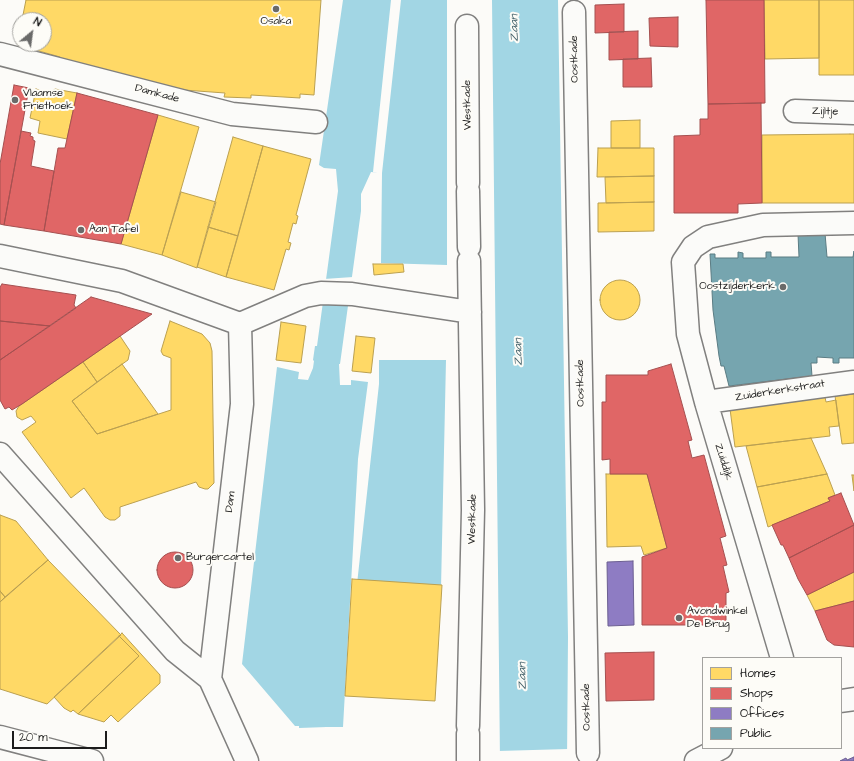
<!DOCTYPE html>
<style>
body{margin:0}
#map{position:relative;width:854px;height:761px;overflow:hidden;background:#fcfbf8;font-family:"Architects Daughter",sans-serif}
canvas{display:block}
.legend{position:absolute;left:702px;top:657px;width:140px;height:92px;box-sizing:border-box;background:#fdfcf7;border:1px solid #a3a29f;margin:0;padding:5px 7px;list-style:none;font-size:12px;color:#1c1c1c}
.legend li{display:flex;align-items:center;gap:8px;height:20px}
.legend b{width:20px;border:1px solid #a3a29f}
.north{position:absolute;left:12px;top:12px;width:40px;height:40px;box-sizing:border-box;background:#fdfcf7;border:1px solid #a3a29f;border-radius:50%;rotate:29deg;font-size:11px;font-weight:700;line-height:16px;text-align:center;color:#1c1c1c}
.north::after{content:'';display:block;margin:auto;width:14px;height:18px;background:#6a6a69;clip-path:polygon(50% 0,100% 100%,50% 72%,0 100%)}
.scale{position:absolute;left:12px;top:731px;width:95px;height:18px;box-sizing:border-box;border:2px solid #1c1c1c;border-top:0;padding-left:5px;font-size:12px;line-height:14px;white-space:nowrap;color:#1c1c1c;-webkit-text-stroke:3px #fdfcf7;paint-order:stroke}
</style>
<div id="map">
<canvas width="854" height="761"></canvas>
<ul class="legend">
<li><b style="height:11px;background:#ffd966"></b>Homes</li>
<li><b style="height:11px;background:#e06666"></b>Shops</li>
<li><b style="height:11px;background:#8e7cc3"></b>Offices</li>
<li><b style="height:11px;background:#76a5af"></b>Public</li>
</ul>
<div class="north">N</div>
<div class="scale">20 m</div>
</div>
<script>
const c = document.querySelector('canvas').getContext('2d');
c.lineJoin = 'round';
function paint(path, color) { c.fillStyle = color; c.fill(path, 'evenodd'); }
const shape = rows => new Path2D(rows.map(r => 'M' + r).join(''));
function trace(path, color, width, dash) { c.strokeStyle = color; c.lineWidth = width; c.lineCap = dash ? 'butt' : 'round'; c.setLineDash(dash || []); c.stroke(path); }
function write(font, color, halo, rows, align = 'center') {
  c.font = font + ' "Architects Daughter",sans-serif'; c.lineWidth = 4; c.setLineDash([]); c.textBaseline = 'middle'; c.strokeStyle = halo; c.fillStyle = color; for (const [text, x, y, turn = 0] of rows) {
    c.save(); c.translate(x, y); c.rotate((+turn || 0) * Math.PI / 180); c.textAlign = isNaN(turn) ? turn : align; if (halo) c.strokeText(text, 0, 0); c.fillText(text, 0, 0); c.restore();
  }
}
paint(shape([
 [343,0,447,0,447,265,381,263,382,173,371,172,361,194,361,211,340,364,339,364,340,385,351,385,351,380,368,382,358,459,343,727,325,727,326,761,300,761,299,726,295,726,242,664,277,367,299,372,298,379,308,380,313,368,314,361,313,360,315,346,317,346,338,191,336,169,324,168,319,165],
 [492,0,558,0,568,637,567,761,500,761],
 [379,360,446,360,441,588,357,584,379,384]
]), '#a2d6e4');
paint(shape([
 [391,0,401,0,382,173,377,173,373,172],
 [353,277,350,302,320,303,324,279],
 [327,727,327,761,299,761,299,728],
 [568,749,569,761,498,761,498,751]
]), '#fcfbf8');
const homes = shape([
 [26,0,321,0,314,95,300,94,300,98,251,95,251,98,224,97,225,93,170,89,86,65,85,68,59,61,60,57,18,45,20,32,20,44,44,44,44,20,22,20,26,0],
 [764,0,819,0,819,58,765,59,764,0],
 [819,0,854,0,854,75,819,75,819,0],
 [36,89,50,93,55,89,77,93,67,139,38,133,40,121,30,118,36,89],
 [158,115,199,127,162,255,121,244,158,115],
 [640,120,640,148,611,148,611,121,640,120],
 [850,134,854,134,854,203,762,203,762,135,850,134],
 [233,137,263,146,238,236,208,227,233,137],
 [263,146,311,159,296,215,298,216,296,224,293,223,288,242,291,243,289,250,286,249,274,290,226,277,263,146],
 [598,148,654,148,654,176,597,177,598,148],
 [654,176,654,202,606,203,605,177,654,176],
 [181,192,216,202,197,268,162,255,181,192],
 [654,202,654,231,598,232,598,203,654,202],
 [208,227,238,236,226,277,197,267,208,227],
 [373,264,403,264,404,272,374,275,373,264],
 '600 300a20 20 0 1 1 40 0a20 20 0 1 1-40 0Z',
 [170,321,202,334,210,343,212,351,214,483,208,489,205,489,199,487,196,482,120,507,120,516,115,520,110,520,105,517,84,488,71,498,22,432,36,422,31,416,22,420,17,417,16,411,19,406,83,362,97,382,72,401,97,434,171,410,171,358,163,355,161,351,170,321],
 [281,322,306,326,301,363,276,360,281,322],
 [120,336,130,351,128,360,97,382,83,362,120,336],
 [356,336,375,338,371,373,352,371,356,336],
 [122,364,158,414,97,434,72,401,122,364],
 [854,394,854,443,842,444,835,396,854,394],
 [825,397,826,402,836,400,839,426,829,427,830,436,735,447,730,409,825,397],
 [811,438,827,474,757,487,746,446,811,438],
 [606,474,647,474,667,548,644,555,641,546,607,547,606,474],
 [827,474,835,495,828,498,830,501,768,527,757,487,827,474],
 [852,475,854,475,854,491,852,475],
 [0,515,16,521,48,560,5,597,0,591,0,515],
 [48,560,121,635,47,704,0,689,0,602,48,560],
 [854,572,854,601,815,611,807,595,854,572],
 [352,579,442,585,435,701,345,696,352,579],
 [0,591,5,597,0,602,0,591],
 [122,633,160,675,160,683,118,722,111,715,104,722,78,714,139,656,119,636,122,633],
 [119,636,139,656,78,714,73,710,71,712,64,708,54,697,119,636]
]);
paint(homes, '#ffd966');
trace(homes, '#bba050', 1);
const shops = shape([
 [706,0,764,0,765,103,708,104,706,0],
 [624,4,624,32,595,33,595,5,624,4],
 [678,17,678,47,650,46,649,18,678,17],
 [638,31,638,59,609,60,609,32,638,31],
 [651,58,652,87,623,87,623,59,651,58],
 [14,85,29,88,4,225,0,224,0,164,14,85],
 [77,93,158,115,121,244,44,231,58,148,65,148,77,93],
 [761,103,762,203,738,204,738,213,674,213,674,136,700,135,700,119,708,119,708,104,761,103],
 [21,131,31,133,30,136,33,137,33,140,35,141,31,166,54,171,44,231,4,225,21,131],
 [2,284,76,295,74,305,76,308,50,326,0,321,0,287,2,284],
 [91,297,152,314,22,404,12,410,9,407,5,409,0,400,0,360,91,297],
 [0,321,50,326,0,360,0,321],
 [671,364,692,440,688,441,692,458,704,455,726,536,720,538,727,565,723,566,729,592,726,593,726,625,642,625,642,557,667,548,647,474,610,474,610,459,602,460,602,402,606,402,606,375,648,375,648,371,671,364],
 [841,493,854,525,789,558,783,545,781,545,772,525,830,501,828,498,841,493],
 [854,525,854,572,807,595,798,579,789,558,854,525],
 '157 570a18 18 0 1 1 36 0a18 18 0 1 1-36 0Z',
 [854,601,854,647,834,645,827,640,815,611,854,601],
 [654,652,654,700,606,701,605,653,654,652]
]);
paint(shops, '#e06666');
trace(shops, '#a55050', 1);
const offices = shape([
 [633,561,634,625,608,626,607,562,633,561],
 [854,757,854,761,840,761,846,758,847,760,854,757]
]);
paint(offices, '#8e7cc3');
trace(offices, '#6c5f91', 1);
const public = shape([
 [825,233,827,257,853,257,854,251,854,358,839,358,839,363,833,363,833,358,817,357,817,363,811,363,812,376,729,386,724,366,721,366,719,356,713,310,710,254,715,254,715,258,738,258,738,252,743,253,743,258,766,258,766,252,771,252,771,257,799,257,798,234,825,233]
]);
paint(public, '#76a5af');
trace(public, '#5b7c83', 1);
const minor = shape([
 [574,12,588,753],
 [467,26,468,183],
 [0,54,232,114,316,122],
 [795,111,854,113],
 [468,191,469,247],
 [0,256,122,281,240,324,305,296,321,293,352,294,470,312],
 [706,402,854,382],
 [0,454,175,651,210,679,247,761],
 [782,658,706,402,688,334,683,262,693,247,708,237,763,225,854,223],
 [210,679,242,404,240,324],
 [841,701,854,699],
 [468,726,473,510,469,261],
 [468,734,468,761],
 [0,737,92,761],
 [696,761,721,748]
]);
trace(minor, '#81807f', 25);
trace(minor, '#fbfbf9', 22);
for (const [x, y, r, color] of [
 [276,9,4,"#6a6a69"],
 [15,100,4,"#6a6a69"],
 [81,230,4,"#6a6a69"],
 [783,287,4,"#6a6a69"],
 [178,558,4,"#6a6a69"],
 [679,618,4,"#6a6a69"]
]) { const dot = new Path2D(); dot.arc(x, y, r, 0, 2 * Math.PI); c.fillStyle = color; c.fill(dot); trace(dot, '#fdfcf7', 1.5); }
write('11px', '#1c1c1c', '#fdfcf7', [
 ["Osaka",276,22,"center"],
 ["Vlaamse",23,94],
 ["Friethoek",23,107],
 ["Aan Tafel",89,230],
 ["Oostzijderkerk",775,287,"right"],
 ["Burgercartel",186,558],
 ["Avondwinkel",687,612],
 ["De Brug",687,625]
], 'left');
write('11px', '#1c1c1c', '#fdfcf7', [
 ["Oostkade",575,59,-91],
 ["Damkade",157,94,15],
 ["Westkade",468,105,-91],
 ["Zijltje",825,112,2],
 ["Oostkade",581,383,-91],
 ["Zuiderkerkstraat",780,391,-9],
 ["Zuiddijk",723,462,73],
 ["Dam",231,502,-83],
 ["Westkade",473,519,-89],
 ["Oostkade",587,707,-91]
]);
write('italic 12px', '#426069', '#fdfcf7', [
 ["Zaan",515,28,-91],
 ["Zaan",519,352,-91],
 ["Zaan",523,676,-91]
]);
</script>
